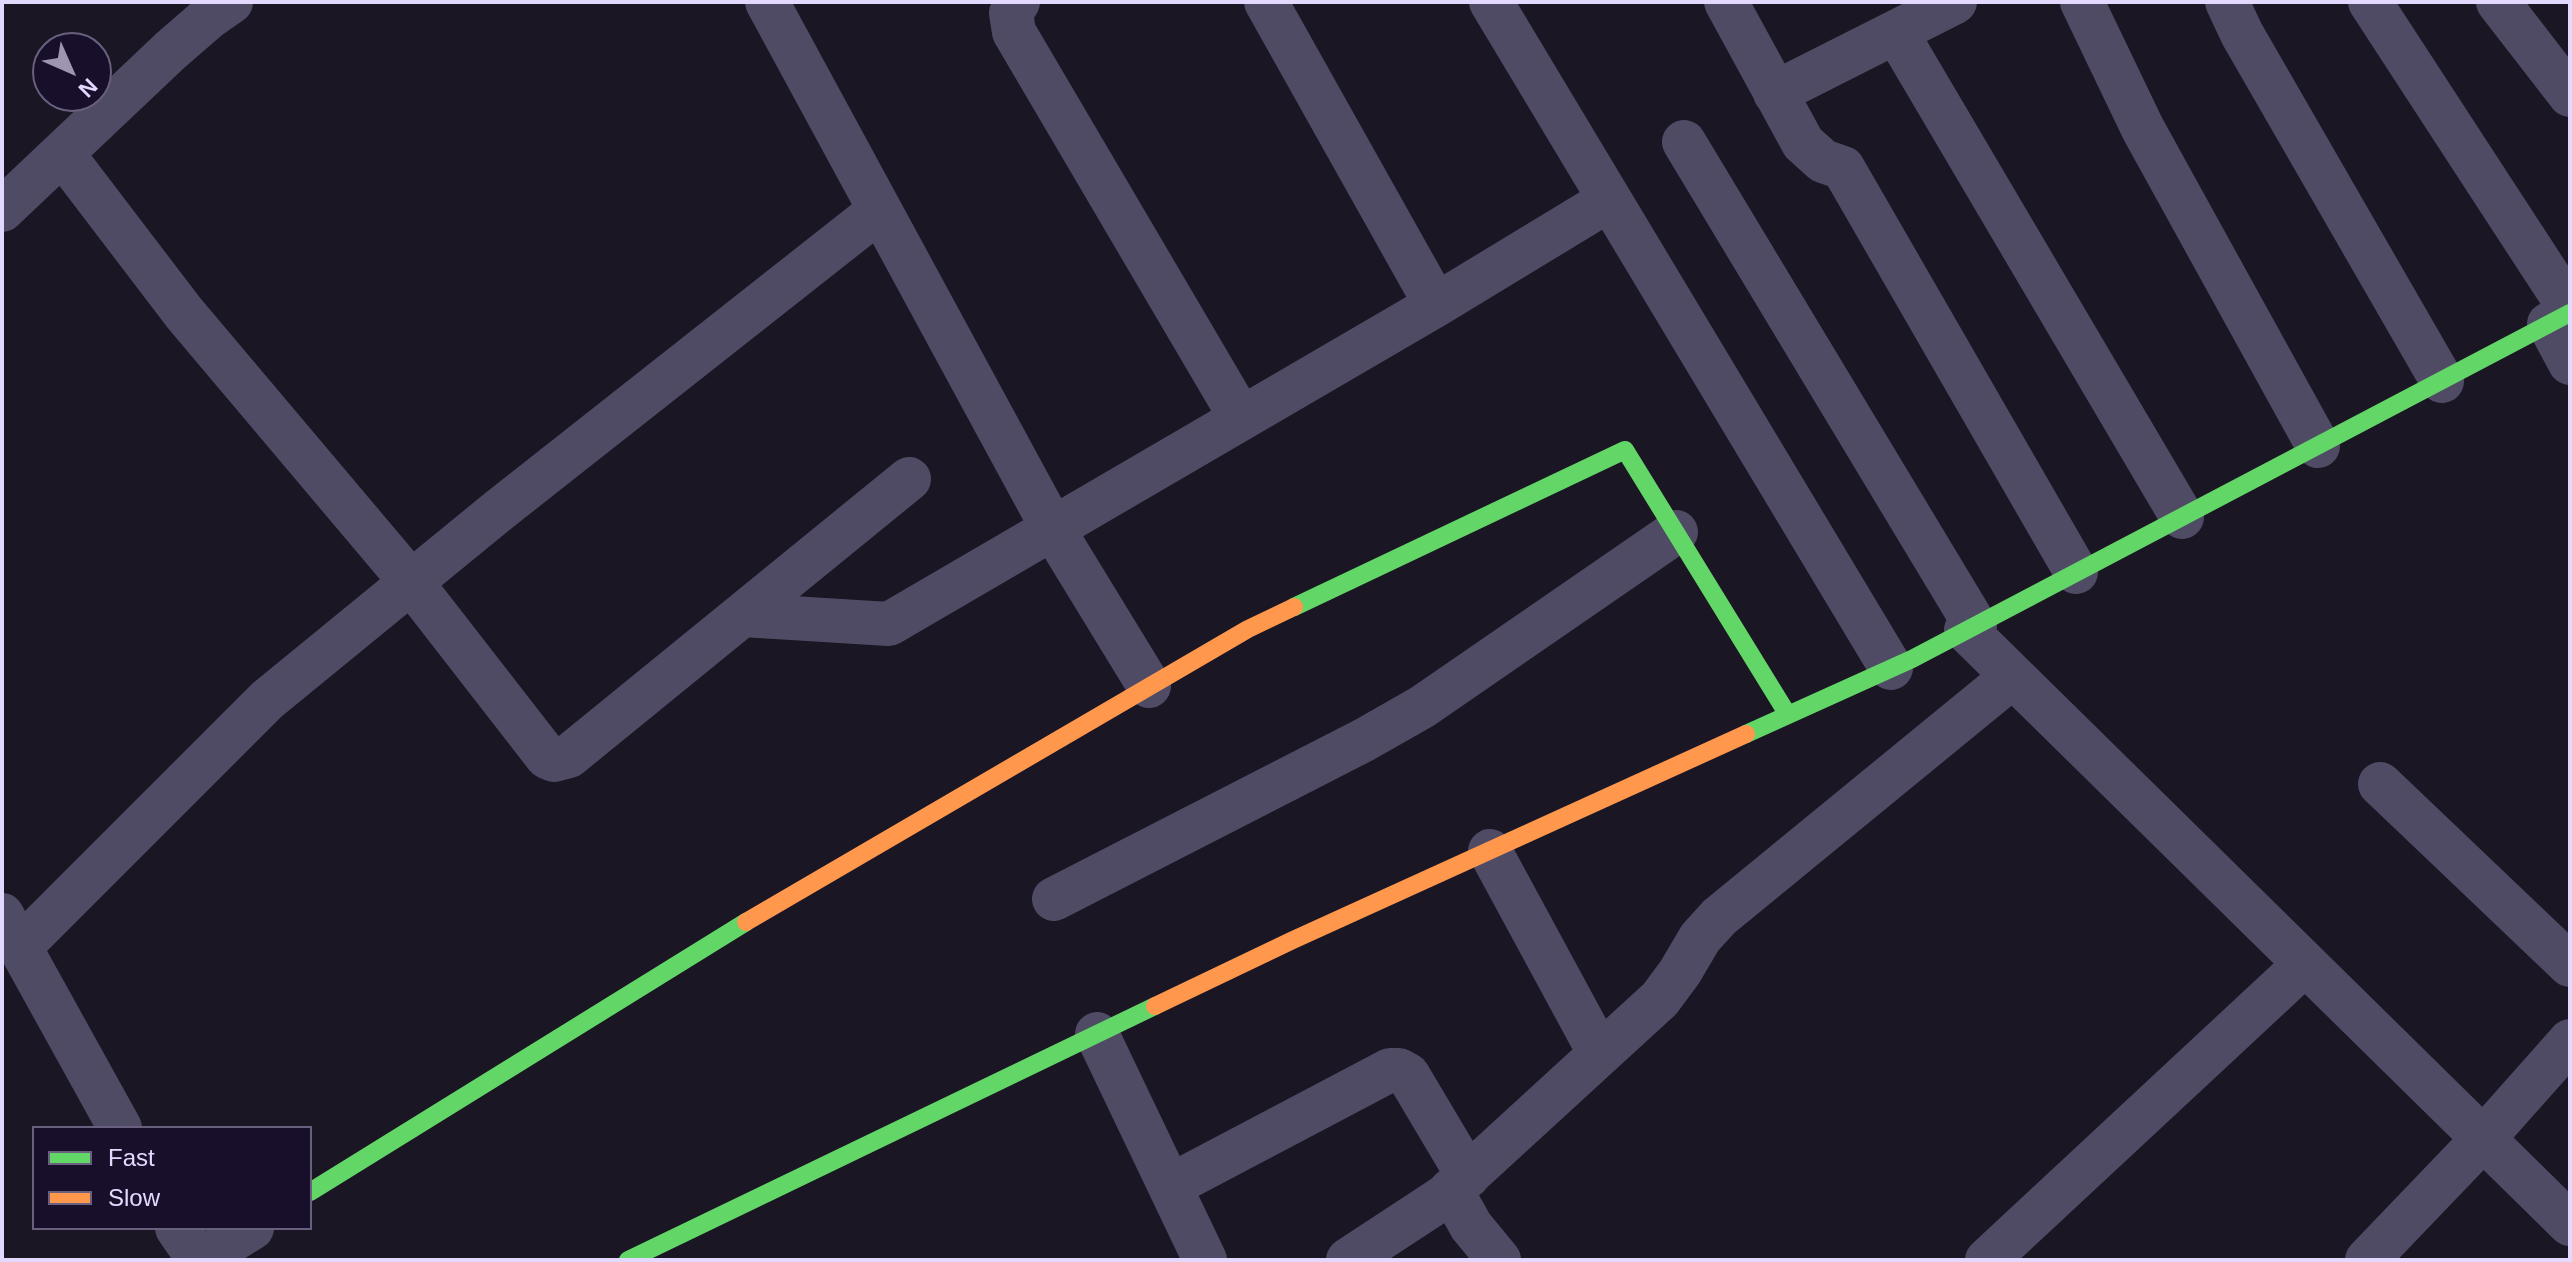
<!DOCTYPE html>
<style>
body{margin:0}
#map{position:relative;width:2572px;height:1262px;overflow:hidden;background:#1a1624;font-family:Arial,sans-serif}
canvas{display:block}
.frame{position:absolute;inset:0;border:4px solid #e3d9ff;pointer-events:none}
.legend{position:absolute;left:32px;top:1126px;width:280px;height:104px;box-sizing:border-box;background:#18102a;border:2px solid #69607f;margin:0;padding:10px 14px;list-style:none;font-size:24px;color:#e3d9ff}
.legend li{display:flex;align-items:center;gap:16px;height:40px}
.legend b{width:40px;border:2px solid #69607f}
.north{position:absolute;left:32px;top:32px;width:80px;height:80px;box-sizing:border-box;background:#18102a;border:2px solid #69607f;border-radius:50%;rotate:135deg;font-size:22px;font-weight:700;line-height:32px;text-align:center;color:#e3d9ff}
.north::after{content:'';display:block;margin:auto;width:28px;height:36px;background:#9d95b2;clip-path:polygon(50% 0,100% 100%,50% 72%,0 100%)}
</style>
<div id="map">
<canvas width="2572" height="1262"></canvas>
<div class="frame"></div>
<ul class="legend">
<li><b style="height:10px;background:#63d668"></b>Fast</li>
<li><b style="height:10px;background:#ff974d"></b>Slow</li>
</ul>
<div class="north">N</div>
</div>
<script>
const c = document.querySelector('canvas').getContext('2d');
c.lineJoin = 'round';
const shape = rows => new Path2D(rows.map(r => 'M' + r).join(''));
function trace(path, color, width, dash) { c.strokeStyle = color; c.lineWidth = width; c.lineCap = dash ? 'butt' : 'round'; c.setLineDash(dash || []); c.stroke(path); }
trace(shape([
 [767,2,1053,529,1149,686],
 [1018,2,1011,13,1014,32,1241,418],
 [1266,2,1436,305],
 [1491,2,1891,668],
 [1726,2,1803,143,1823,161,1843,168,2076,572],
 [2082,2,2143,129,2318,446],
 [2227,2,2242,34,2442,381],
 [2370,2,2570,309],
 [2498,2,2570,95],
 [1896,32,2182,517],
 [1775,93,1955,2],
 [1684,142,1975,625],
 [62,153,184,313,411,582,547,757,554,760,569,756,909,479],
 [2,210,171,50,208,18,231,2],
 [2549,324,2570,363],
 [743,615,889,624,1436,305,1609,200],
 [1966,630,2570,1224],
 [2380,784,2570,965],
 [1490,851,1600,1054],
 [1054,899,1364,740,1422,707,1676,532],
 [2,915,120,1128],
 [20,947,267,700,498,511,880,210],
 [1097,1034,1205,1260],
 [1170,1186,1390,1070,1399,1070,1408,1075,1468,1176],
 [1451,1190,1471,1226,1499,1260],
 [177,1228,199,1260],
 [200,1260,252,1228],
 [1348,1260,1444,1197,1660,999,1680,972,1700,938,1719,917,2012,677],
 [1987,1260,2304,965],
 [2367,1260,2483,1139,2570,1041]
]), '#504b65', 44);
trace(shape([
 [1294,607,1625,450,1788,715],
 [1746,734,1912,659,2570,313],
 [310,1192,746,922],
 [628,1260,1155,1006]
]), '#63d668', 18);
trace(shape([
 [746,922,1248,629,1294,607],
 [1155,1006,1293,940,1746,734]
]), '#ff974d', 18);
</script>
